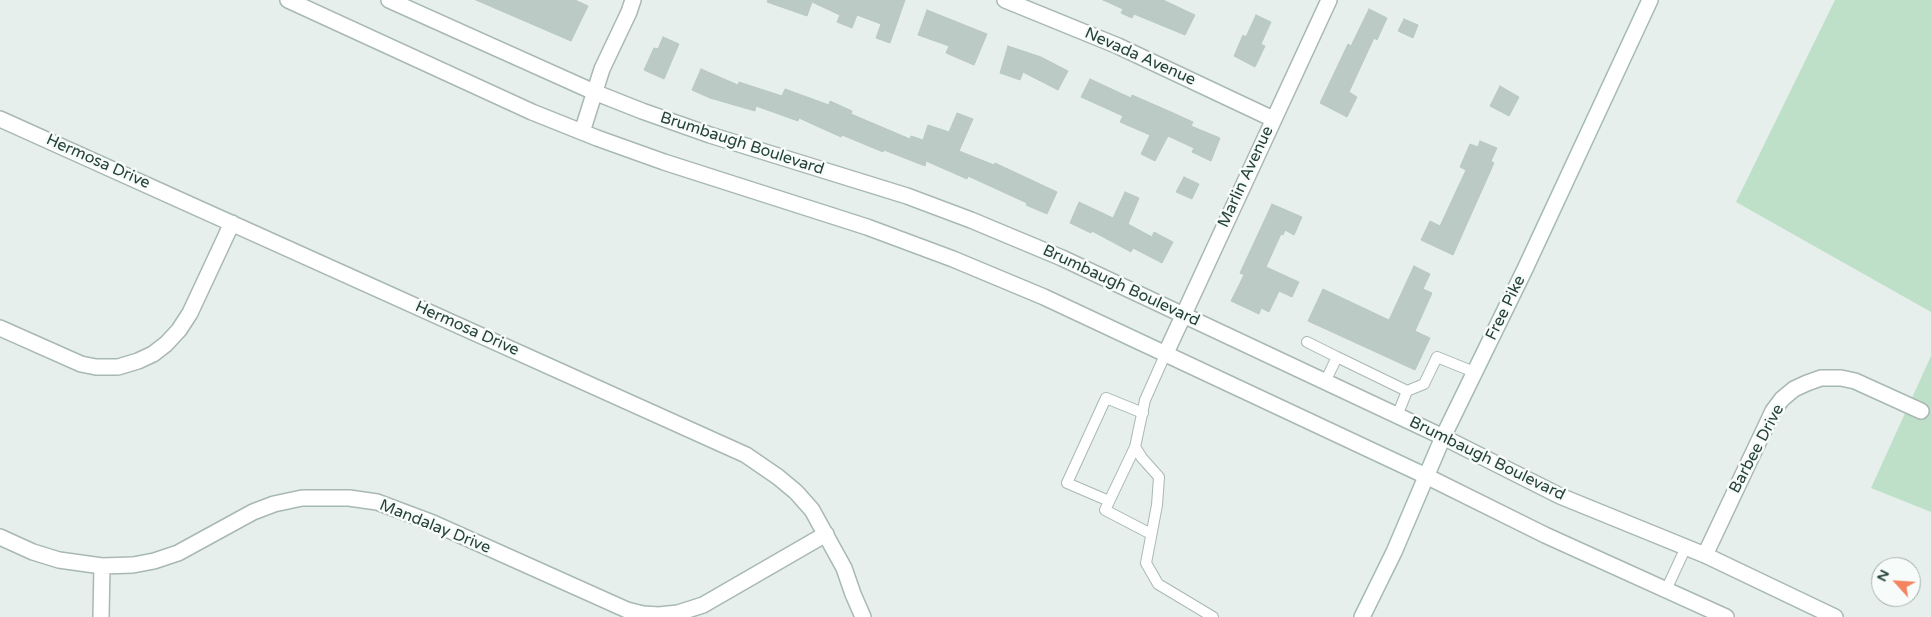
<!DOCTYPE html>
<style>
body{margin:0}
#map{position:relative;width:1931px;height:617px;overflow:hidden;background:#e6efeb;font-family:"Varela Round",sans-serif}
canvas{display:block}
.north{position:absolute;left:1871px;top:557px;width:50px;height:50px;box-sizing:border-box;background:#f7fbf9;border:1px solid #a3b1ad;border-radius:50%;rotate:296deg;font-size:14px;font-weight:700;line-height:20px;text-align:center;color:#24423a}
.north::after{content:'';display:block;margin:auto;width:18px;height:22px;background:#f4845f;clip-path:polygon(50% 0,100% 100%,50% 72%,0 100%)}
</style>
<div id="map">
<canvas width="1931" height="617"></canvas>
<div class="north">N</div>
</div>
<script>
const c = document.querySelector('canvas').getContext('2d');
c.lineJoin = 'round';
function paint(path, color) { c.fillStyle = color; c.fill(path, 'evenodd'); }
const shape = rows => new Path2D(rows.map(r => 'M' + r).join(''));
function trace(path, color, width, dash) { c.strokeStyle = color; c.lineWidth = width; c.lineCap = dash ? 'butt' : 'round'; c.setLineDash(dash || []); c.stroke(path); }
function write(font, color, halo, rows, align = 'center') {
  c.font = font + ' "Varela Round",sans-serif'; c.lineWidth = 5; c.setLineDash([]); c.textBaseline = 'middle'; c.strokeStyle = halo; c.fillStyle = color; for (const [text, x, y, turn = 0] of rows) {
    c.save(); c.translate(x, y); c.rotate((+turn || 0) * Math.PI / 180); c.textAlign = isNaN(turn) ? turn : align; if (halo) c.strokeText(text, 0, 0); c.fillText(text, 0, 0); c.restore();
  }
}
paint(shape([
 [1835,0,1931,0,1931,312,1736,202],
 [1931,356,1931,512,1871,488]
]), '#bfe0c8');
const building = shape([
 [476,0,575,0,588,6,571,41,476,0],
 [768,0,905,0,890,43,876,38,881,24,857,15,852,28,837,22,840,15,812,2,807,16,767,2,768,0],
 [1103,0,1163,0,1195,15,1185,35,1134,14,1132,18,1121,13,1123,9,1103,0],
 [1369,9,1387,18,1377,40,1374,38,1349,92,1357,97,1347,117,1320,103,1348,44,1351,46,1369,9],
 [927,10,987,34,974,65,946,53,949,46,918,35,927,10],
 [1256,15,1271,22,1261,44,1265,46,1255,67,1234,56,1243,35,1246,37,1256,15],
 [1404,19,1418,25,1413,38,1398,31,1404,19],
 [663,37,679,44,664,79,644,70,654,48,658,49,663,37],
 [1008,46,1041,57,1068,71,1058,90,1023,72,1020,80,1000,73,1008,46],
 [701,69,738,85,739,82,782,96,785,89,829,105,830,101,852,111,851,114,910,139,911,136,923,140,928,125,949,132,957,113,973,119,959,151,994,165,995,163,1057,192,1047,214,1026,205,1027,203,968,176,967,179,926,161,925,166,884,150,883,152,842,135,841,137,799,118,798,121,756,106,755,111,710,98,692,90,701,69],
 [1090,79,1131,98,1132,95,1171,112,1193,122,1191,126,1220,138,1211,161,1192,152,1194,148,1168,136,1155,161,1141,154,1150,135,1120,122,1123,116,1081,97,1090,79],
 [1500,86,1519,97,1509,116,1490,106,1500,86],
 [1480,141,1497,148,1491,161,1494,163,1453,255,1421,240,1430,221,1440,226,1466,170,1460,167,1470,144,1478,147,1480,141],
 [1184,177,1199,184,1192,199,1176,192,1184,177],
 [1125,192,1139,198,1128,224,1152,237,1154,232,1173,242,1162,263,1133,248,1131,252,1092,231,1091,233,1070,223,1079,202,1113,218,1125,192],
 [1272,204,1302,217,1294,235,1285,230,1283,235,1281,234,1266,267,1299,282,1292,297,1279,291,1269,312,1261,308,1259,314,1231,301,1244,275,1240,273,1272,204],
 [1414,266,1430,274,1423,289,1432,293,1415,331,1430,338,1415,370,1308,321,1323,289,1389,320,1414,266]
]);
paint(building, '#bbcac4');
trace(building, '#b8c9c2', 1);
const service = shape([
 [1307,342,1337,357],
 [1165,355,1145,400,1135,447,1142,458,1159,477,1157,505,1146,563,1158,584,1213,617],
 [1325,382,1337,357,1407,391,1397,416],
 [1407,391,1424,384,1437,357,1474,372],
 [1135,447,1105,510,1151,534],
 [1109,501,1067,483,1106,398,1143,413],
 [1666,590,1686,547]
]);
const minor = shape([
 [288,0,532,112,597,138,664,162,867,227,953,259,1044,297,1426,476,1545,535,1726,617],
 [389,0,594,92,642,111,710,135,907,196,971,220,1062,258,1443,437,1560,496,1705,555,1835,617],
 [1005,0,1118,46,1273,119],
 [0,119,746,455,778,477,796,492,812,510,844,568,853,594,863,617],
 [582,132,602,69,629,12,633,0],
 [0,328,81,364,96,367,118,367,138,361,153,354,166,344,179,330,190,313,232,223],
 [1165,355,1329,0],
 [0,537,33,552,59,560,102,566,133,565,154,561,178,553,253,512,274,504,302,498,349,498,377,502,433,523,627,610,643,614,659,615,678,613,703,605,826,534],
 [1705,555,1773,411,1782,399,1794,389,1807,383,1821,378,1841,378,1855,381,1921,411],
 [101,617,102,566]
]);
const secondary = shape([
 [1362,617,1394,552,1443,437,1525,269,1650,0]
]);
trace(service, '#a8b8b2', 12);
trace(minor, '#a8b8b2', 18);
trace(secondary, '#a4bbb3', 18);
trace(service, '#fff', 10);
trace(minor, '#fff', 15);
trace(secondary, '#fff', 15);
write('16px', '#24423a', '#f7fbf9', [
 ["Nevada Avenue",1140,57,24],
 ["Brumbaugh Boulevard",742,144,18],
 ["Hermosa Drive",98,162,24],
 ["Marlin Avenue",1246,177,-65],
 ["Brumbaugh Boulevard",1121,286,25],
 ["Free Pike",1506,308,-64],
 ["Hermosa Drive",467,329,24],
 ["Barbee Drive",1757,449,-62],
 ["Brumbaugh Boulevard",1487,459,26],
 ["Mandalay Drive",435,527,22]
]);
</script>
